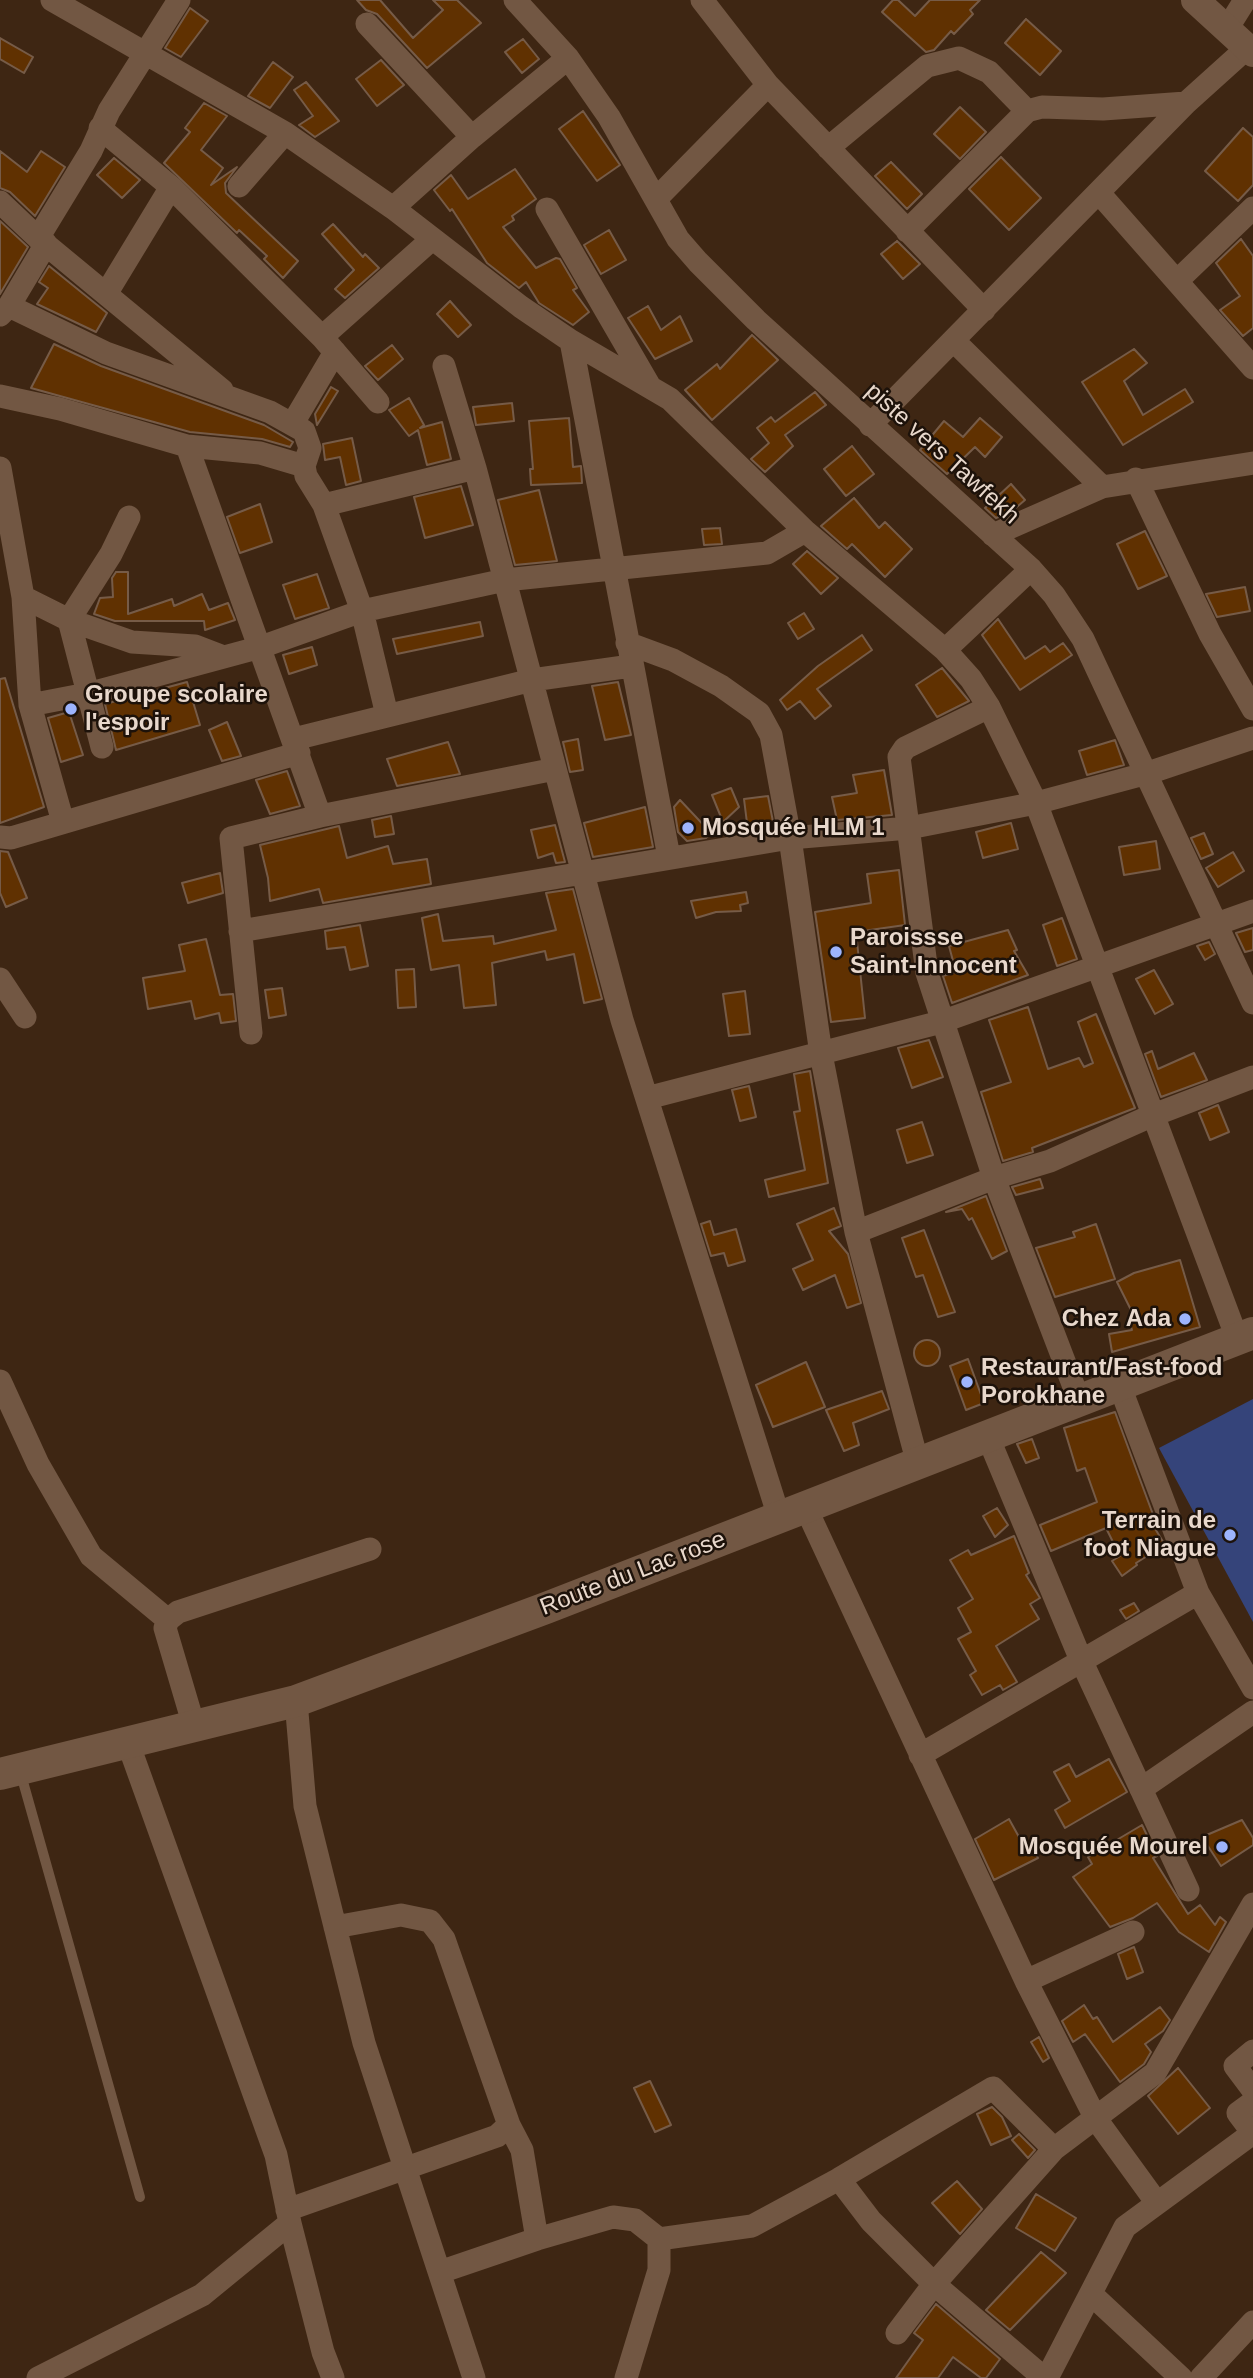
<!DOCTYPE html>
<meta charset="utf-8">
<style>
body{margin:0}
canvas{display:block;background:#3e2613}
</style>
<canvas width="1253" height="2378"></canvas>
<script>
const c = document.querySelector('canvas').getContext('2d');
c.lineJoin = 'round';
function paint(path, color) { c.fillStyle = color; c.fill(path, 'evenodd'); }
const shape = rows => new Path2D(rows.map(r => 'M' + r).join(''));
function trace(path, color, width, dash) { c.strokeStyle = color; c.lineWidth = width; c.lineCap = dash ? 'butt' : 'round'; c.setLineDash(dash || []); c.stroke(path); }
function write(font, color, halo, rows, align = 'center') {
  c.font = font + ' Helvetica,sans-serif'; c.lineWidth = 5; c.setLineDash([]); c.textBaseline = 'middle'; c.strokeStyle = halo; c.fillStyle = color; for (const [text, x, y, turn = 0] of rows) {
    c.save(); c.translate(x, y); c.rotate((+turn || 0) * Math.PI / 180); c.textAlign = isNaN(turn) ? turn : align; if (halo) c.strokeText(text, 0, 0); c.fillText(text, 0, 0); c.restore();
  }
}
paint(shape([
 [1253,1399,1253,1622,1159,1448]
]), '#35447a');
const building = shape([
 [357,0,380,0,413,38,443,10,433,0,457,0,481,23,427,68,377,14,366,10,357,0],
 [893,0,898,0,915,16,930,0,980,0,970,10,973,14,954,34,951,31,934,50,926,52,882,12,893,0],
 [190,8,208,21,181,57,165,48,190,8],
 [1026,19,1061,51,1040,75,1005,43,1026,19],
 [0,38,33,57,24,73,0,59,0,38],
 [523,39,539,59,522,73,505,52,523,39],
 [381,60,404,85,377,106,356,79,381,60],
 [273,62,293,77,270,108,248,96,273,62],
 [306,82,339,121,315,137,299,125,313,116,294,90,306,82],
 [204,103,227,116,201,150,223,168,211,185,237,167,225,183,226,193,298,261,283,278,264,259,267,256,239,230,237,233,164,163,190,132,185,128,204,103],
 [960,107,986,132,960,159,934,134,960,107],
 [583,111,620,165,597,181,559,129,583,111],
 [1243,128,1253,137,1253,185,1238,201,1205,171,1243,128],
 [0,151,27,172,41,151,65,167,35,216,10,192,0,188,0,151],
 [1001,157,1041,198,1009,230,969,189,1001,157],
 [114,158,140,180,122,198,97,175,114,158],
 [891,162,922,194,907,209,875,176,891,162],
 [515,169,536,199,512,216,514,220,503,227,536,268,556,258,560,259,577,288,573,290,589,312,573,325,539,303,526,282,519,288,487,263,452,209,450,211,434,190,451,175,468,199,515,169],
 [0,221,28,247,0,294,0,221],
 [333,224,363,257,365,254,379,268,345,298,335,289,354,270,322,234,333,224],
 [609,230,626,260,601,274,584,245,609,230],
 [1241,239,1253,256,1253,328,1243,336,1220,310,1240,296,1216,263,1241,239],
 [897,241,920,264,903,279,881,254,897,241],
 [49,266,107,313,96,332,37,304,48,288,39,282,49,266],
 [450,301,471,325,458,337,437,314,450,301],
 [648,306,661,330,680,316,692,341,655,359,628,318,648,306],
 [752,335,778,360,712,420,685,390,717,364,720,369,752,335],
 [54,344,101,366,264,425,293,442,290,447,262,439,190,432,31,388,54,344],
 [392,345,403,359,378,380,365,366,392,345],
 [1134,349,1147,363,1124,381,1143,415,1185,389,1193,402,1123,445,1082,382,1134,349],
 [331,387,338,391,317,425,315,414,331,387],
 [815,392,826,405,785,435,793,446,765,472,751,459,769,443,757,428,771,417,775,422,815,392],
 [409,398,424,425,420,428,442,422,451,459,427,465,418,430,409,436,389,410,409,398],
 [512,403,514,421,476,425,473,407,512,403],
 [569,418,573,467,581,466,582,483,531,485,530,469,533,469,529,421,569,418],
 [980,418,1002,437,985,457,975,447,947,474,920,450,944,421,963,437,980,418],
 [352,438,361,481,346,485,340,457,325,460,323,444,352,438],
 [852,446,874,474,846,496,824,469,852,446],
 [1011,484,1025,500,1012,511,996,518,985,508,1011,484],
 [461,486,473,525,425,538,414,497,461,486],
 [539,490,557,561,515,565,498,500,539,490],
 [854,498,879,528,885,522,912,549,885,577,852,544,847,549,821,526,854,498],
 [260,504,272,542,240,553,227,517,260,504],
 [720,528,722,544,704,545,702,529,720,528],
 [1145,531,1167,576,1138,589,1117,544,1145,531],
 [807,551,838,578,821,594,793,564,807,551],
 [116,572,128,572,128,614,172,599,174,606,202,594,209,610,228,603,235,620,205,630,204,621,115,621,94,614,100,598,113,597,112,578,116,572],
 [317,574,329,608,295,619,283,585,317,574],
 [1245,587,1250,611,1217,617,1206,594,1245,587],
 [804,613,814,629,798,639,788,623,804,613],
 [998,619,1025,659,1045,646,1050,652,1063,643,1072,655,1020,690,982,635,998,619],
 [480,622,483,636,397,654,393,639,480,622],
 [862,635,872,650,817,689,831,706,815,719,800,701,787,710,780,700,818,666,862,635],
 [312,647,317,665,289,674,283,655,312,647],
 [942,668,969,701,937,717,916,685,942,668],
 [5,678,44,807,0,823,0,679,5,678],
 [187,682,200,725,116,750,105,704,187,682],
 [618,682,631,735,605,740,592,686,618,682],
 [69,712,83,755,61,762,48,718,69,712],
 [227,722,241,756,222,761,209,730,227,722],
 [578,739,583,770,570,772,563,742,578,739],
 [1115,740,1124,765,1087,775,1079,751,1115,740],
 [448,742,460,774,397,786,387,759,448,742],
 [884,770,892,815,837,820,832,797,857,793,853,775,884,770],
 [287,771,300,806,270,814,256,780,287,771],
 [731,788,739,807,723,822,712,795,731,788],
 [768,796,774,827,748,831,744,799,768,796],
 [680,800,711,833,706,838,687,841,678,832,674,807,680,800],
 [645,807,653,847,593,857,584,823,645,807],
 [391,816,394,834,375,837,372,820,391,816],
 [1011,823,1018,849,983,858,976,832,1011,823],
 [555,825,565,862,556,863,553,853,538,858,531,830,555,825],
 [339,826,347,858,388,846,393,864,427,859,431,884,323,903,319,889,270,901,268,878,260,845,339,826],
 [1204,833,1213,854,1201,859,1191,838,1204,833],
 [1156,841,1160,869,1124,875,1119,847,1156,841],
 [0,851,8,852,27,898,6,907,0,893,0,851],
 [1233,852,1244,871,1218,887,1206,868,1233,852],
 [899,870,905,925,856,932,865,1018,831,1022,815,912,871,903,867,874,899,870],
 [220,873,223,893,188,903,182,883,220,873],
 [573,889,602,999,584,1003,574,954,547,960,545,951,492,963,496,1005,464,1008,459,965,431,970,422,918,438,914,443,941,493,936,494,944,556,930,546,893,573,889],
 [746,892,748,903,740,905,741,911,716,912,696,918,691,901,746,892],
 [1062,918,1077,959,1057,966,1043,925,1062,918],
 [360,925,368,966,350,970,345,947,327,949,325,931,360,925],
 [1253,928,1253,950,1245,952,1236,933,1253,928],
 [1008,930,1017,950,1014,951,1028,975,952,1003,943,976,956,972,949,946,1008,930],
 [206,939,220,995,233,994,236,1021,221,1023,219,1013,195,1019,191,1001,148,1009,143,978,185,971,179,945,206,939],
 [1209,942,1215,954,1205,960,1197,946,1209,942],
 [414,969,416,1007,398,1008,396,970,414,969],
 [1154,970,1173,1004,1155,1014,1136,979,1154,970],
 [282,988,286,1015,269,1018,265,990,282,988],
 [745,991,750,1034,729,1036,723,994,745,991],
 [1028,1007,1048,1069,1079,1058,1084,1067,1093,1063,1078,1022,1096,1014,1135,1108,1032,1148,1033,1152,1003,1161,981,1092,1011,1082,989,1020,1028,1007],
 [929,1040,943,1077,912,1088,898,1048,929,1040],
 [1152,1051,1158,1069,1194,1053,1207,1080,1161,1097,1145,1054,1152,1051],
 [810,1071,828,1183,769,1197,765,1180,805,1170,794,1112,800,1111,794,1074,810,1071],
 [749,1086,756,1117,740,1121,732,1090,749,1086],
 [1218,1105,1229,1132,1210,1140,1199,1113,1218,1105],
 [922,1122,933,1155,907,1163,897,1130,922,1122],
 [1040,1179,1043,1188,1016,1195,1012,1187,1040,1179],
 [986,1196,1007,1251,992,1259,972,1218,969,1220,962,1209,946,1212,986,1196],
 [834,1208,841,1226,829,1231,848,1254,861,1303,847,1308,835,1275,803,1290,793,1269,813,1260,797,1224,834,1208],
 [710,1221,714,1235,736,1229,745,1261,728,1266,724,1253,711,1256,701,1224,710,1221],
 [1096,1224,1115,1279,1055,1297,1036,1248,1075,1237,1073,1232,1096,1224],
 [924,1230,955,1312,938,1317,923,1275,916,1277,902,1238,924,1230],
 [1180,1260,1200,1327,1112,1352,1109,1334,1132,1330,1130,1324,1137,1322,1117,1282,1134,1273,1180,1260],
 '914 1353a13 13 0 1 1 26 0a13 13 0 1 1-26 0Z',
 [968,1359,984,1403,966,1410,950,1366,968,1359],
 [806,1362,825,1407,773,1427,756,1385,806,1362],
 [882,1391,889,1409,853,1423,859,1445,844,1451,826,1410,882,1391],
 [1115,1412,1155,1520,1151,1522,1165,1545,1136,1563,1137,1565,1122,1576,1112,1561,1120,1556,1106,1528,1051,1551,1040,1525,1097,1502,1085,1468,1077,1471,1064,1428,1115,1412],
 [1032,1439,1039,1458,1026,1463,1017,1444,1032,1439],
 [997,1508,1008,1525,995,1537,983,1516,997,1508],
 [1014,1536,1029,1573,1026,1575,1040,1598,1030,1604,1039,1619,996,1646,1017,1682,1003,1690,1000,1685,982,1695,970,1675,976,1671,958,1639,971,1632,958,1608,973,1599,950,1560,968,1550,971,1555,1014,1536],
 [1134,1603,1139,1611,1126,1619,1120,1610,1134,1603],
 [1109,1759,1127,1792,1065,1828,1055,1810,1070,1801,1054,1772,1069,1764,1076,1777,1109,1759],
 [1009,1819,1024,1846,1029,1843,1038,1858,994,1880,975,1839,1009,1819],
 [1242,1820,1253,1838,1253,1845,1221,1866,1202,1837,1242,1820],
 [1142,1825,1157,1856,1153,1858,1188,1914,1200,1905,1215,1925,1220,1917,1226,1922,1209,1952,1179,1932,1157,1903,1133,1918,1110,1927,1073,1877,1092,1864,1088,1857,1142,1825],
 [1134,1947,1143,1972,1127,1979,1118,1954,1134,1947],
 [1084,2005,1093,2019,1097,2017,1113,2042,1160,2007,1170,2020,1163,2031,1145,2044,1151,2052,1144,2064,1120,2082,1085,2034,1073,2042,1062,2021,1084,2005],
 [1039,2037,1049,2058,1043,2062,1031,2042,1039,2037],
 [1178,2068,1210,2108,1178,2134,1148,2096,1178,2068],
 [650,2081,671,2125,655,2132,634,2088,650,2081],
 [992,2107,1002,2117,1011,2136,991,2145,977,2114,992,2107],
 [1019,2134,1035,2150,1028,2158,1012,2140,1019,2134],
 [957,2181,982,2209,960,2234,932,2203,957,2181],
 [1036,2194,1076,2218,1055,2251,1016,2228,1036,2194],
 [1041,2252,1066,2273,1010,2330,986,2310,1041,2252],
 [936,2304,1000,2359,986,2378,981,2378,953,2357,938,2378,896,2378,923,2340,914,2333,936,2304]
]);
paint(building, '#603101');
trace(building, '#765b47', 2);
trace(shape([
 [20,1771,140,2197]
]), '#725743', 10);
trace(shape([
 [52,0,285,133,393,208,521,307,571,341,670,399,805,531,945,650,971,679,989,707,1036,803,1237,1338],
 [515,0,568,58,609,117,678,239,698,262,756,320,1031,569,1054,595,1083,639,1253,1003],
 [702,0,768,85,984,310],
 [367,24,472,137],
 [1227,29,1245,0],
 [100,128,171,187,322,337,378,402],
 [828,148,927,66,959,58,989,72,1027,111],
 [239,186,285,133],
 [1099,193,1253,368],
 [657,198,768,85],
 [0,202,38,238,222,390],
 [393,208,472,137,568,58],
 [547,209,649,385],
 [907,231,1027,111,1042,107,1103,109,1186,103],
 [38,238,91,151,109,111,179,0],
 [1177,281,1253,208],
 [106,294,171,187],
 [9,306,106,353,270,412,304,431,310,448,304,466,306,476,324,505,362,611,387,715],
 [0,315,9,306,46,244],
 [322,337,431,240],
 [571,341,669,857],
 [954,341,1102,487],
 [444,366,475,468,622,1020,779,1517],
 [0,396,60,409,187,446,260,453,304,466],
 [293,423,335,352],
 [870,425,1186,103,1247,48],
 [187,446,320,816],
 [0,468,23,597,30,705,63,822],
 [1136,479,1210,634,1253,709],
 [324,505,475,468],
 [993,535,1102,487,1253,463],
 [23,597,69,620,132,642,195,646,221,656],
 [627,643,673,660,721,686,759,713,771,735,790,838,821,1054,856,1232,918,1464],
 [945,650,1031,569],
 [30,705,87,694,261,647,362,611,505,580,767,553,805,531],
 [989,707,905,748,899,757,927,973,994,1178,1079,1400],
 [294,739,532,680,631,666],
 [102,747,69,620,111,554,129,517],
 [0,837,11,838,299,753],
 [240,931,790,838,909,828,1036,803,1148,773,1253,738],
 [0,979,25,1017],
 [251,1033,231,838,320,816,555,769],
 [647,1098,941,1022,1253,911],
 [856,1232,994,1178,1050,1161,1151,1116,1253,1077],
 [0,1381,38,1464,91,1556,168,1620],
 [988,1437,1081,1660,1188,1890],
 [805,1506,1026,1981,1096,2119,1157,2203],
 [1198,1593,1253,1688],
 [296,1701,305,1806,364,2043,474,2378],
 [194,1726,165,1628,168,1620,178,1612,370,1549],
 [128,1743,276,2155,290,2223,323,2352,333,2378],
 [920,1755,1198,1593,1119,1384],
 [1141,1789,1253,1712],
 [1026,1981,1133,1932],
 [1253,2051,1235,2066,1253,2090],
 [1253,2102,1238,2113,1253,2133],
 [839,2179,871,2221,934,2284,1044,2378],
 [287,2210,497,2136,509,2125,444,1939,430,1921,401,1915,335,1927],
 [537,2239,613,2217,635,2220,659,2239,752,2226,839,2179,993,2088,1054,2149],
 [440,2272,537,2239,522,2150,509,2125],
 [1091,2294,1181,2378],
 [897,2333,934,2284,1054,2149,1155,2073,1253,1904],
 [38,2378,202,2295,290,2223],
 [626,2378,659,2270,659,2239],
 [1047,2378,1125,2227,1253,2133],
 [1201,2378,1253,2322]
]), '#725743', 23);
trace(shape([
 [1195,0,1253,53]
]), '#725743', 28);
trace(shape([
 [0,1774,296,1701,546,1608,1253,1333]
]), '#725743', 32);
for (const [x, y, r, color] of [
 [71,709,7,"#9db4fd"],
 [688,828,7,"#9db4fd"],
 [836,952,7,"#9db4fd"],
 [1185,1319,7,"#9db4fd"],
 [967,1382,7,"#9db4fd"],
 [1230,1535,7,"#9db4fd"],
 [1222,1847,7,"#9db4fd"]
]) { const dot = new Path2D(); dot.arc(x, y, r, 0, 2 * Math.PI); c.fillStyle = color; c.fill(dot); trace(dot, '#1d120a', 2.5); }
write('24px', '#e8d8cc', '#1d120a', [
 ["piste vers Tawfekh",942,454,42],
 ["Route du Lac rose",633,1574,-21]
]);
write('bold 24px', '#e8d8cc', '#1d120a', [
 ["Groupe scolaire",85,695],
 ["l'espoir",85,723],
 ["Mosquée HLM 1",702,828],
 ["Paroissse",850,938],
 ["Saint-Innocent",850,966],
 ["Chez Ada",1171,1319,"right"],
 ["Restaurant/Fast-food",981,1368],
 ["Porokhane",981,1396],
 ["Terrain de",1216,1521,"right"],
 ["foot Niague",1216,1549,"right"],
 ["Mosquée Mourel",1208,1847,"right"]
], 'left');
</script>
